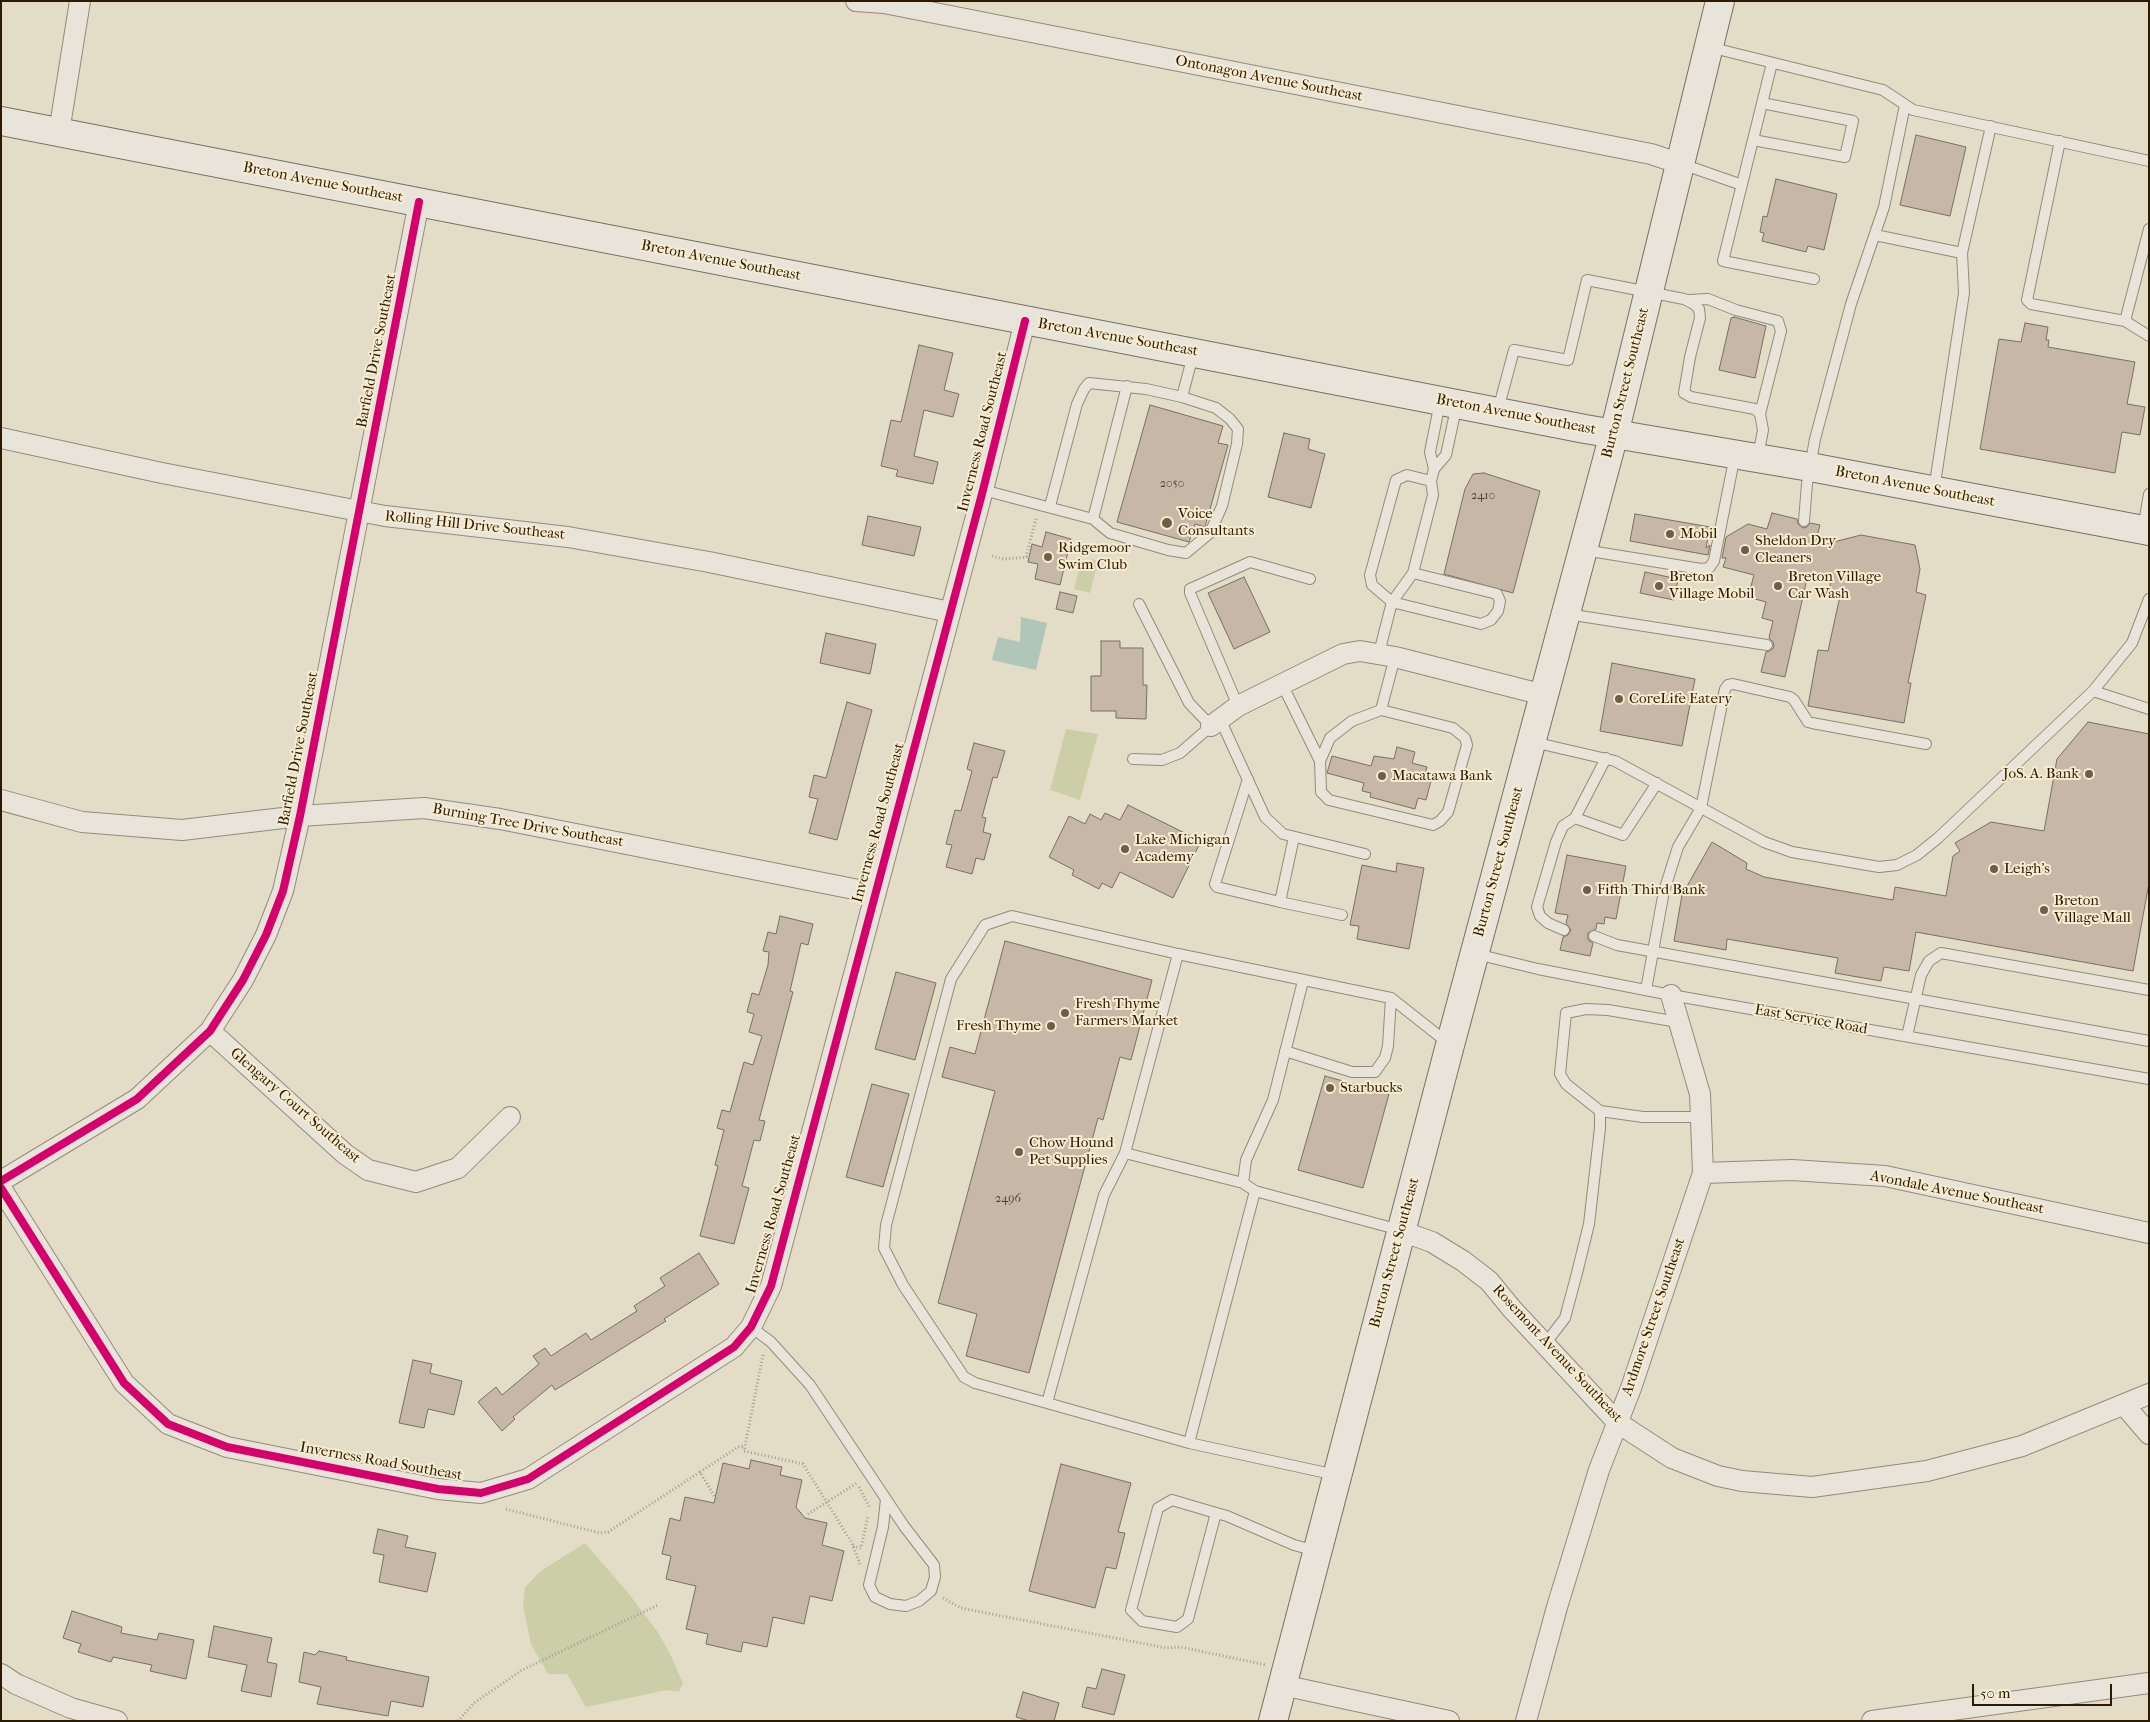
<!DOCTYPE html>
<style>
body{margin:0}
#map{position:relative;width:2150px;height:1722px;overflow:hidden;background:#e3dcc6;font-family:"IM FELL French Canon",serif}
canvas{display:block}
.frame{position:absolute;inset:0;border:2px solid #2d1a02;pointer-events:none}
.scale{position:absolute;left:1972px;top:1684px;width:140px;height:22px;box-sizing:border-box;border:2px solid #2d1a02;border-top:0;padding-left:6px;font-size:15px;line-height:18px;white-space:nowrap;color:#2d1a02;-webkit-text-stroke:4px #f5ecd2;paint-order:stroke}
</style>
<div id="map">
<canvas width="2150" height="1722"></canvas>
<div class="frame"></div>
<div class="scale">50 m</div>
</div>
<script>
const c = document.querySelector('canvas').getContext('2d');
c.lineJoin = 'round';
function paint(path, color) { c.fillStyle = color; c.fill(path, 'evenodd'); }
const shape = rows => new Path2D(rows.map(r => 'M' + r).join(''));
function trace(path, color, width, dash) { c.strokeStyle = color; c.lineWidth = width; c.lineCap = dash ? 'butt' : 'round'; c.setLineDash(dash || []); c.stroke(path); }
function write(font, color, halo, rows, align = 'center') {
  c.font = font + ' "IM FELL French Canon",serif'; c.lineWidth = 4; c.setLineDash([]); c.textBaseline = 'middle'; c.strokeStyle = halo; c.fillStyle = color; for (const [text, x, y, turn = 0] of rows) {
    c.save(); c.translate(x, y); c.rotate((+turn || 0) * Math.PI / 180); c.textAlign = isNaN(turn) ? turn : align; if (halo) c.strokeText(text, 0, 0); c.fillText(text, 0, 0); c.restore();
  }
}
paint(shape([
 [1092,559,1098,561,1090,593,1074,589,1080,566,1089,567],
 [1066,729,1098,734,1080,800,1050,790],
 [585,1543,629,1594,657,1631,670,1654,683,1683,679,1692,667,1690,586,1707,567,1674,548,1674,531,1644,523,1606,525,1587,541,1571]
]), '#cccea8');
paint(shape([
 [1021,617,1047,623,1036,670,992,660,998,637,1020,642]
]), '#b0c6b8');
const building = shape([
 [1916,135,1966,147,1950,216,1900,205,1916,135],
 [1776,179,1837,194,1824,250,1808,246,1806,252,1762,241,1764,233,1760,232,1763,216,1767,217,1776,179],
 [1734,317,1766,326,1755,378,1719,370,1731,318,1734,317],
 [2025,323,2048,327,2046,340,2049,340,2048,347,2135,362,2127,404,2145,407,2140,435,2122,432,2115,473,1980,449,1999,339,2021,342,2025,323],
 [919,345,953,353,944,390,959,394,953,417,924,410,914,456,938,462,933,484,896,476,898,470,881,466,891,420,901,422,919,345],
 [1150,405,1223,426,1218,443,1228,445,1205,527,1195,524,1189,542,1117,522,1150,405],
 [1284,433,1310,439,1308,449,1325,454,1311,508,1268,497,1284,433],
 [1484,473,1540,491,1513,593,1444,574,1465,489,1473,474,1484,473],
 [1772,513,1797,519,1798,524,1803,528,1807,527,1810,523,1820,525,1814,547,1861,535,1915,545,1920,569,1916,592,1926,595,1908,683,1911,683,1904,723,1808,706,1818,650,1828,651,1840,596,1829,594,1831,579,1808,574,1785,677,1761,672,1766,652,1770,651,1774,647,1773,642,1769,638,1773,621,1762,618,1766,602,1748,597,1754,575,1723,567,1726,558,1722,558,1726,537,1748,524,1767,529,1772,513],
 [1635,514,1710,527,1706,548,1710,545,1708,555,1630,541,1635,514],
 [868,516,921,527,914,556,862,545,868,516],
 [1046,532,1071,539,1060,585,1035,579,1038,564,1028,562,1032,544,1042,547,1046,532],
 [1645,572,1678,579,1674,600,1640,593,1645,572],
 [1244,577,1270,632,1234,649,1208,593,1244,577],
 [1060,592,1077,596,1073,613,1056,609,1060,592],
 [826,633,876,644,870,674,820,663,826,633],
 [1101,641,1120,641,1120,648,1143,648,1143,685,1147,685,1146,719,1116,718,1116,711,1091,711,1091,676,1101,676,1101,641],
 [1612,663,1695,679,1682,746,1600,731,1612,663],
 [847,702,872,710,837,840,809,833,818,799,809,797,814,775,826,778,847,702],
 [2088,722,2149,734,2149,883,2133,971,1916,932,1909,971,1884,967,1881,981,1835,973,1838,958,1727,939,1726,950,1674,941,1682,895,1712,842,1747,863,1746,869,1764,877,1893,900,1895,887,1946,896,1953,856,1960,851,1955,843,1991,822,2044,831,2057,759,2088,722],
 [974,743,1005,751,997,778,993,777,982,817,986,818,983,832,991,834,984,860,976,858,972,874,946,867,952,845,946,844,955,810,961,811,972,771,967,769,974,743],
 [1397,747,1415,752,1412,763,1427,767,1424,779,1431,781,1426,800,1418,798,1415,809,1370,797,1371,793,1362,791,1364,783,1327,773,1332,756,1371,766,1374,756,1394,759,1397,747],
 [1128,805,1201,841,1173,898,1120,872,1112,888,1102,883,1099,889,1072,875,1074,870,1049,857,1069,816,1085,824,1090,814,1101,820,1105,813,1120,820,1128,805],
 [1567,855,1626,866,1616,919,1605,917,1604,924,1597,923,1596,929,1588,933,1588,940,1593,943,1590,956,1560,950,1563,937,1568,935,1571,930,1566,923,1568,915,1555,913,1567,855],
 [1397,863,1424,868,1409,949,1357,939,1359,926,1350,925,1362,865,1396,872,1397,863],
 [780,916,813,924,808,945,801,943,790,991,793,992,759,1120,765,1121,760,1141,754,1140,742,1186,749,1188,734,1244,700,1236,718,1166,715,1165,724,1130,717,1128,722,1110,730,1112,744,1062,753,1065,762,1036,749,1032,754,1014,747,1012,752,993,759,995,768,965,769,952,763,951,768,932,776,934,780,916],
 [1005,941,1152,980,1131,1060,1120,1057,1103,1120,1098,1118,1029,1373,966,1356,977,1314,938,1303,995,1091,942,1077,950,1047,975,1054,1005,941],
 [896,972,936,983,915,1060,875,1049,896,972],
 [1325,1076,1389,1094,1363,1188,1298,1170,1325,1076],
 [872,1084,909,1094,883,1187,846,1177,872,1084],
 [699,1253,719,1284,664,1319,666,1321,555,1390,552,1385,513,1417,515,1419,502,1431,478,1402,496,1387,502,1395,539,1364,533,1356,545,1348,551,1356,586,1333,591,1340,637,1311,634,1306,665,1286,660,1278,699,1253],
 [413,1360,432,1364,430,1373,462,1381,454,1415,428,1409,424,1428,399,1423,413,1360],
 [751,1460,782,1467,780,1475,802,1480,796,1507,805,1518,827,1523,822,1545,844,1551,832,1601,810,1596,804,1624,773,1617,767,1647,743,1642,741,1652,706,1644,708,1634,686,1629,696,1586,666,1579,671,1556,662,1554,670,1518,680,1521,685,1497,714,1503,723,1463,749,1469,751,1460],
 [1061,1464,1131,1483,1118,1532,1125,1533,1116,1569,1106,1567,1095,1608,1029,1591,1061,1464],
 [378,1529,408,1536,405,1547,436,1553,427,1592,379,1582,384,1555,373,1553,378,1529],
 [72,1611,122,1627,121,1633,157,1640,159,1633,194,1640,186,1679,150,1671,152,1665,113,1657,111,1662,78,1652,81,1644,63,1638,72,1611],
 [214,1626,272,1638,267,1662,277,1664,271,1697,241,1691,247,1665,208,1657,214,1626],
 [319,1651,347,1657,346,1660,429,1677,423,1707,391,1701,388,1716,317,1704,321,1687,299,1682,304,1652,315,1655,319,1651],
 [1102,1669,1125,1675,1114,1715,1082,1707,1087,1687,1096,1689,1102,1669],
 [1023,1692,1059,1703,1054,1721,1029,1721,1016,1717,1023,1692]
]);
paint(building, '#c6b7a7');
trace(building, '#777062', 1);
const lane = shape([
 [1709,47,1883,90,1913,110,2149,161],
 [1772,63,1723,261,1814,279],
 [1753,140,1845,157,1853,121,1762,103],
 [2060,141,2027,300,2031,304,2125,321],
 [1682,164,1742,185],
 [2149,229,2125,321,2149,336],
 [1875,235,1962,253],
 [1689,300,1708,299,1736,310,1778,321,1781,331,1760,414],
 [1182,397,1193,355],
 [1498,410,1514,350,1568,360,1587,280,1684,299,1694,304,1699,309,1700,318,1690,357,1684,393,1691,397,1755,409,1760,414,1763,430,1758,456],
 [1434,469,1430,452,1440,402],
 [983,490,1093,519,1110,533,1168,550,1186,553,1210,533,1222,506,1237,444,1238,429,1230,419,1216,408,1182,397,1146,389,1089,383,1084,389,1077,404,1050,506],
 [1934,490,1964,293,1962,253,1991,126],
 [1093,519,1127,386],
 [1804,521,1807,484,1815,439,1851,304,1884,207,1905,105],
 [2143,529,2149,494],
 [1584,550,1701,569,1709,568,1714,561,1735,455],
 [1413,573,1497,594,1500,601,1498,611,1491,620,1481,624,1392,602,1372,585,1370,575,1396,480,1407,475,1431,481],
 [1567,614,1767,645],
 [1379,653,1392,602,1413,573,1433,495,1431,481,1434,469,1446,455,1457,404],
 [1282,684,1320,761],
 [2093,691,2149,709],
 [1238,706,1190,593,1190,589,1250,562,1310,579],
 [1381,710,1453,728,1465,738,1467,745,1448,812,1440,821,1433,825,1329,800,1321,792,1320,761,1330,738,1352,721,1381,710],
 [1381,710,1395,657],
 [1220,719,1265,817,1283,834,1365,854],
 [1533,742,1615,761,1764,842,1792,852,1879,867,1897,865,1917,855,1938,838,2093,691,2132,643,2149,599],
 [1606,758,1575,818,1623,835,1657,783],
 [1133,759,1162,760,1180,753,1211,726,1189,703,1139,604],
 [1248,779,1215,884,1217,887,1280,902],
 [1294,837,1280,902,1342,915],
 [1564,930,1548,923,1540,916,1537,907,1556,842,1563,826,1575,818],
 [1594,936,1617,945,2149,1041],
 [1476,954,1538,969,1671,995,2149,1079],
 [1646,990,1664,891,1678,847,1701,808,1725,689,1728,685,1733,684,1790,697,1794,700,1808,722,1812,723,1926,744],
 [1907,1036,1921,975,1929,961,1941,953,2149,990],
 [1285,1051,1352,1072,1375,1072,1385,1058,1388,1046,1391,998],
 [1600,1111,1643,1117,1701,1117],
 [1125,1153,1104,1195,1047,1403,1189,1443],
 [1243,1183,1246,1160,1273,1100,1303,981],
 [1255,1191,1189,1443,1336,1475],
 [1400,1230,1255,1191,1243,1183,1125,1153,1178,954,1391,998,1448,1043],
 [751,1327,771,1342,810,1385,904,1526,934,1565,935,1577,931,1591,919,1601,906,1606,890,1604,875,1597,869,1585,883,1527,886,1499],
 [1545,1344,1565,1318,1577,1273,1589,1224,1600,1128,1600,1111,1566,1084,1560,1074,1566,1013,1586,1009,1608,1010,1678,1022],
 [1047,1403,975,1383,964,1377,903,1285,884,1248,886,1225,951,979,985,925,1012,916,1178,954],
 [1216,1513,1188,1619,1177,1627,1142,1621,1131,1610,1158,1508,1172,1500,1216,1513,1227,1516,1294,1545,1316,1551]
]);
const street = shape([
 [856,1,884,3,1651,154,1681,164],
 [59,132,80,1],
 [1,438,162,473,385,516,568,537,709,562,950,612],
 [1211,726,1238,706,1343,654,1360,651,1395,657,1544,695],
 [1,800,82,822,182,830,300,816,424,808,500,819,874,893],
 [210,1031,345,1154,368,1170,416,1182,458,1168,510,1117],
 [1703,1173,1792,1170,1885,1176,2149,1233],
 [1,1181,137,1099,210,1031,243,980,266,935,283,891,300,816,419,202],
 [1,1188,124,1383,168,1424,227,1447,438,1489,481,1493,528,1479,734,1347,751,1327,771,1286,983,490,1025,321],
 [1401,1231,1432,1242,1463,1261,1489,1281,1512,1309,1618,1423,1672,1458,1718,1476,1742,1481,1812,1487,1927,1471,2022,1446,2149,1394],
 [2125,1406,2149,1434],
 [1,1674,16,1684,71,1708,117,1721],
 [1282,1685,1449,1721],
 [1526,1721,1557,1607,1599,1470,1631,1388,1703,1173,1700,1094,1671,995],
 [1872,1721,2149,1683]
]);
const secondary = shape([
 [1,121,1585,429,1810,467,2149,531],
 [1273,1721,1450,1045,1614,434,1720,1]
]);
trace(lane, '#928b7c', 12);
trace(street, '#928b7c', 22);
trace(secondary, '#777062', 30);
trace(shape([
 [992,556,1003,559,1029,557],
 [1026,557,1036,519],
 [763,1355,744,1451,803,1464,852,1543,860,1564],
 [859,1487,870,1508],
 [716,1499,700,1472,738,1447,745,1446],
 [506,1509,600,1533,608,1532,700,1472],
 [808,1514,857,1483],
 [853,1546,861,1548,868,1516],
 [943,1598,961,1608,1166,1648,1181,1647,1266,1665],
 [458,1721,474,1703,522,1670,658,1605]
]), '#a49f94', 3, [1, 2.5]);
trace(lane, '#e9e4da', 10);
trace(street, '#e9e4da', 20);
trace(secondary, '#e9e4da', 28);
trace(shape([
 [1,1181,137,1099,210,1031,243,980,266,935,283,891,300,816,419,202],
 [1,1188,124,1383,168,1424,227,1447,438,1489,481,1493,528,1479,734,1347,751,1327,771,1286,983,490,1025,321]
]), '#d6006c', 8);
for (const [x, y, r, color] of [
 [1167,523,6,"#6d5e47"],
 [1670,534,5,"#6d5e47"],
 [1745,550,5,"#6d5e47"],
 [1048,557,5,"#6d5e47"],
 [1659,586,5,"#6d5e47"],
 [1778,586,5,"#6d5e47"],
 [1619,699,5,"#6d5e47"],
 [2089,774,5,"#6d5e47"],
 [1382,776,5,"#6d5e47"],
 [1125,849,5,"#6d5e47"],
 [1994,869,5,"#6d5e47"],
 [1587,890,5,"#6d5e47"],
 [2044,910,5,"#6d5e47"],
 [1065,1013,5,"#6d5e47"],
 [1051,1026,5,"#6d5e47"],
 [1330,1088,5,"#6d5e47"],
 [1019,1152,5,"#6d5e47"]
]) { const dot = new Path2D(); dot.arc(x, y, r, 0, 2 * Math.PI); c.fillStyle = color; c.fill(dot); trace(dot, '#f5ecd2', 2); }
write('12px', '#53412b', null, [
 ["2050",1172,484],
 ["2410",1483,496],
 ["2496",1008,1199]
]);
write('15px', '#2d1a02', '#f5ecd2', [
 ["Ontonagon Avenue Southeast",1269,79,11],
 ["Breton Avenue Southeast",323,183,11],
 ["Breton Avenue Southeast",721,261,11],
 ["Breton Avenue Southeast",1118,338,10],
 ["Barfield Drive Southeast",377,351,-79],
 ["Burton Street Southeast",1626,383,-76],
 ["Breton Avenue Southeast",1516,415,11],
 ["Inverness Road Southeast",983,432,-76],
 ["Breton Avenue Southeast",1915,487,11],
 ["Rolling Hill Drive Southeast",475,526,6],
 ["Barfield Drive Southeast",299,749,-79],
 ["Inverness Road Southeast",879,823,-75],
 ["Burning Tree Drive Southeast",528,826,10],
 ["Burton Street Southeast",1499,862,-75],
 ["East Service Road",1811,1020,10],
 ["Glengary Court Southeast",295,1106,41],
 ["Avondale Avenue Southeast",1957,1193,11],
 ["Inverness Road Southeast",774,1214,-74],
 ["Burton Street Southeast",1395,1253,-75],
 ["Ardmore Street Southeast",1654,1317,-71],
 ["Rosemont Avenue Southeast",1557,1354,47],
 ["Inverness Road Southeast",381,1462,10]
]);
write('15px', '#2d1a02', '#f5ecd2', [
 ["Voice",1178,514],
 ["Consultants",1178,531],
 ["Mobil",1680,534],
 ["Sheldon Dry",1755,541],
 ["Cleaners",1755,558],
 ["Ridgemoor",1058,548],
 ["Swim Club",1058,565],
 ["Breton",1669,577],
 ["Village Mobil",1669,594],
 ["Breton Village",1788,577],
 ["Car Wash",1788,594],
 ["CoreLife Eatery",1629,699],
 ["JoS. A. Bank",2079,774,"right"],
 ["Macatawa Bank",1392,776],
 ["Lake Michigan",1135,840],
 ["Academy",1135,857],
 ["Leigh's",2004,869],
 ["Fifth Third Bank",1597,890],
 ["Breton",2054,901],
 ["Village Mall",2054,918],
 ["Fresh Thyme",1075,1004],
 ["Farmers Market",1075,1021],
 ["Fresh Thyme",1041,1026,"right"],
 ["Starbucks",1340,1088],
 ["Chow Hound",1029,1143],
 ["Pet Supplies",1029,1160]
], 'left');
</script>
